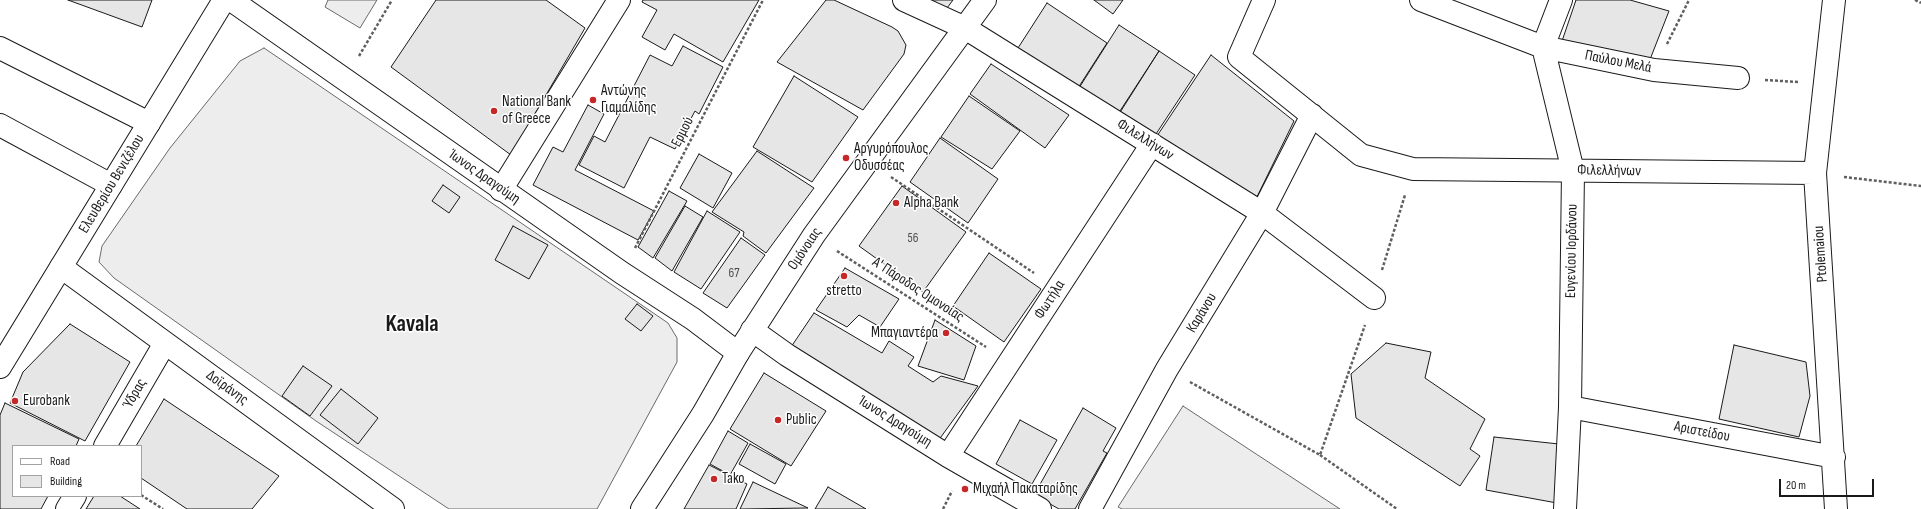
<!DOCTYPE html>
<meta charset="utf-8">
<style>
body{margin:0}
#map{position:relative;width:1921px;height:509px;overflow:hidden;background:#fff;font-family:"Sofia Sans Condensed",sans-serif}
canvas{display:block}
.legend{position:absolute;left:12px;top:445px;width:130px;height:52px;box-sizing:border-box;background:#fff;border:1px solid #a3a3a3;margin:0;padding:5px 7px;list-style:none;font-size:12px;color:#1a1a1a}
.legend li{display:flex;align-items:center;gap:8px;height:20px}
.legend b{width:20px;border:1px solid #a3a3a3}
.scale{position:absolute;left:1779px;top:479px;width:95px;height:18px;box-sizing:border-box;border:2px solid #1a1a1a;border-top:0;padding-left:5px;font-size:12px;line-height:14px;white-space:nowrap;color:#1a1a1a;-webkit-text-stroke:3px #fff;paint-order:stroke}
</style>
<div id="map">
<canvas width="1921" height="509"></canvas>
<ul class="legend">
<li><b style="height:5px;background:#fff"></b>Road</li>
<li><b style="height:11px;background:#e6e6e6"></b>Building</li>
</ul>
<div class="scale">20 m</div>
</div>
<script>
const c = document.querySelector('canvas').getContext('2d');
c.lineJoin = 'round';
function paint(path, color) { c.fillStyle = color; c.fill(path, 'evenodd'); }
const shape = rows => new Path2D(rows.map(r => 'M' + r).join(''));
function trace(path, color, width, dash) { c.strokeStyle = color; c.lineWidth = width; c.lineCap = dash ? 'butt' : 'round'; c.setLineDash(dash || []); c.stroke(path); }
function write(font, color, halo, rows, align = 'center') {
  c.font = font + ' "Sofia Sans Condensed",sans-serif'; c.lineWidth = 3; c.setLineDash([]); c.textBaseline = 'middle'; c.strokeStyle = halo; c.fillStyle = color; for (const [text, x, y, turn = 0] of rows) {
    c.save(); c.translate(x, y); c.rotate((+turn || 0) * Math.PI / 180); c.textAlign = isNaN(turn) ? turn : align; if (halo) c.strokeText(text, 0, 0); c.fillText(text, 0, 0); c.restore();
  }
}
const parking = shape([
 [328,0,377,0,360,28,325,7,328,0],
 [264,48,668,323,677,338,677,362,597,509,449,509,316,421,114,278,99,262,102,246,170,148,240,61,264,48],
 [1183,406,1340,509,1122,509,1118,507,1183,406]
]);
paint(parking, '#ededed');
trace(parking, '#6a6a6a', 1);
const building = shape([
 [68,0,152,0,142,27,68,0],
 [436,0,546,0,585,28,511,155,391,67,436,0],
 [643,0,759,0,723,62,674,34,665,50,642,37,657,10,642,2,643,0],
 [826,0,834,0,892,27,898,31,906,45,904,54,863,110,777,62,826,0],
 [913,0,953,0,944,12,913,0],
 [1094,0,1123,0,1113,14,1094,0],
 [1576,0,1630,0,1669,11,1649,62,1561,44,1576,0],
 [1047,3,1107,43,1078,88,1018,48,1047,3],
 [1119,25,1159,51,1118,114,1079,88,1119,25],
 [683,46,723,67,699,114,695,111,675,149,650,137,624,188,579,165,594,136,605,142,650,55,672,66,683,46],
 [1159,51,1195,75,1154,137,1119,114,1159,51],
 [1211,55,1294,121,1254,203,1155,139,1211,55],
 [991,64,1069,115,1045,148,970,94,991,64],
 [794,76,858,117,812,182,753,147,794,76],
 [969,96,1020,131,992,169,941,137,969,96],
 [588,105,604,114,575,170,654,211,638,240,533,185,553,147,563,152,588,105],
 [940,138,998,179,968,223,910,182,940,138],
 [757,151,814,188,766,253,743,236,744,232,712,212,757,151],
 [699,154,732,173,713,208,680,188,699,154],
 [443,185,460,197,449,213,432,201,443,185],
 [902,186,966,232,923,292,859,246,902,186],
 [669,191,687,201,653,258,638,247,669,191],
 [685,206,703,217,672,271,655,258,685,206],
 [707,211,740,232,701,289,674,272,707,211],
 [513,226,548,245,529,279,495,260,513,226],
 [741,238,765,255,727,308,703,293,741,238],
 [989,253,1041,289,1004,342,953,306,989,253],
 [845,268,899,299,880,327,859,315,847,327,816,310,845,268],
 [637,304,653,316,641,331,625,319,637,304],
 [814,313,882,353,889,341,914,357,908,366,933,382,941,376,978,386,938,441,791,347,814,313],
 [935,320,976,346,964,380,918,366,935,320],
 [70,324,130,362,85,441,10,403,23,372,70,324],
 [1386,343,1431,352,1425,378,1485,419,1470,449,1480,456,1460,486,1356,418,1351,374,1386,343],
 [1734,345,1806,362,1810,396,1799,437,1719,419,1734,345],
 [303,366,332,386,310,416,282,396,303,366],
 [764,373,826,411,791,466,730,429,764,373],
 [341,389,378,418,358,444,320,415,341,389],
 [164,399,279,476,252,509,187,509,141,478,141,446,136,446,164,399],
 [5,403,79,439,76,446,13,446,13,496,48,496,41,509,0,509,0,415,5,403],
 [1083,408,1116,428,1103,451,1107,453,1075,509,1059,509,1034,495,1083,408],
 [1020,420,1057,440,1032,484,996,464,1020,420],
 [728,431,748,443,730,475,710,464,728,431],
 [1494,437,1559,444,1557,503,1486,490,1494,437],
 [750,444,786,464,775,484,739,464,750,444],
 [709,465,747,484,736,509,684,509,709,465],
 [753,482,808,508,740,509,753,482],
 [828,487,866,509,815,509,828,487],
 [94,496,120,496,140,509,86,509,94,496]
]);
paint(building, '#e6e6e6');
trace(building, '#1a1a1a', 1);
const minor = shape([
 [904,0,965,28,1262,213,1374,298],
 [1264,0,1239,57,1361,155,1413,169,1815,173],
 [1421,0,1543,47,1654,70,1738,78],
 [1561,0,1543,47,1573,171,1570,407,1565,509],
 [1834,0,1815,173,1836,509],
 [0,48,149,123],
 [0,125,111,185],
 [501,190,619,0],
 [61,267,393,509],
 [752,330,787,355,948,456,1040,509],
 [738,353,814,235,985,0],
 [1570,407,1834,457],
 [105,446,165,343],
 [948,456,1152,144],
 [67,509,75,496],
 [1090,509,1167,369,1262,213,1312,115]
]);
const major = shape([
 [231,0,622,273,693,319,738,353,703,414,642,509],
 [0,367,224,0]
]);
trace(minor, '#1a1a1a', 24);
trace(major, '#1a1a1a', 24);
trace(shape([
 [1915,0,1921,3],
 [1667,44,1689,0],
 [359,56,392,0],
 [1765,80,1798,82],
 [891,177,1034,273],
 [1844,177,1921,186],
 [635,248,763,0],
 [837,251,986,347],
 [1382,270,1405,195],
 [1190,382,1320,455,1365,325],
 [1320,455,1397,509],
 [141,495,163,509],
 [943,509,952,491]
]), '#5f5f5f', 2.5, [3, 2]);
trace(minor, '#fff', 22);
trace(major, '#fff', 22);
for (const [x, y, r, color] of [
 [593,100,4,"#c62828"],
 [494,111,4,"#c62828"],
 [846,158,4,"#c62828"],
 [896,203,4,"#c62828"],
 [844,276,4,"#c62828"],
 [946,333,4,"#c62828"],
 [15,401,4,"#c62828"],
 [778,420,4,"#c62828"],
 [714,479,4,"#c62828"],
 [965,489,4,"#c62828"]
]) { const dot = new Path2D(); dot.arc(x, y, r, 0, 2 * Math.PI); c.fillStyle = color; c.fill(dot); trace(dot, '#fff', 1.5); }
write('13px', '#4d4d4d', null, [
 ["56",913,239],
 ["67",734,274]
]);
write('15px', '#1a1a1a', '#fff', [
 ["Παύλου Μελά",1618,62,11],
 ["Ερμού",683,132,-63],
 ["Φιλελλήνων",1145,140,32],
 ["Φιλελλήνων",1609,171,1],
 ["Ίωνος Δραγούμη",484,177,35],
 ["Ελευθερίου Βενιζέλου",112,184,-59],
 ["Ομόνοιας",805,249,-56],
 ["Ευγενίου Ιορδάνου",1572,251,-89],
 ["Ptolemaiou",1821,254,-94],
 ["Α' Πάροδος Ομονοίας",918,290,33],
 ["Φωτήλα",1050,300,-57],
 ["Καράνου",1202,313,-59],
 ["Δοϊράνης",227,388,36],
 ["Ύδρας",135,394,-60],
 ["Ίωνος Δραγούμη",895,422,32],
 ["Αριστείδου",1702,432,11]
]);
write('15px', '#1a1a1a', '#fff', [
 ["Αντώνης",601,91],
 ["Γιαμαλίδης",601,108],
 ["National Bank",502,102],
 ["of Greece",502,119],
 ["Αργυρόπουλος",854,149],
 ["Οδυσσέας",854,166],
 ["Alpha Bank",904,203],
 ["stretto",844,291,"center"],
 ["Μπαγιαντέρα",938,333,"right"],
 ["Eurobank",23,401],
 ["Public",786,420],
 ["Tako",722,479],
 ["Μιχαήλ Πακαταρίδης",973,489]
], 'left');
write('bold 23px', '#1a1a1a', '#fff', [
 ["Kavala",412,325]
]);
</script>
